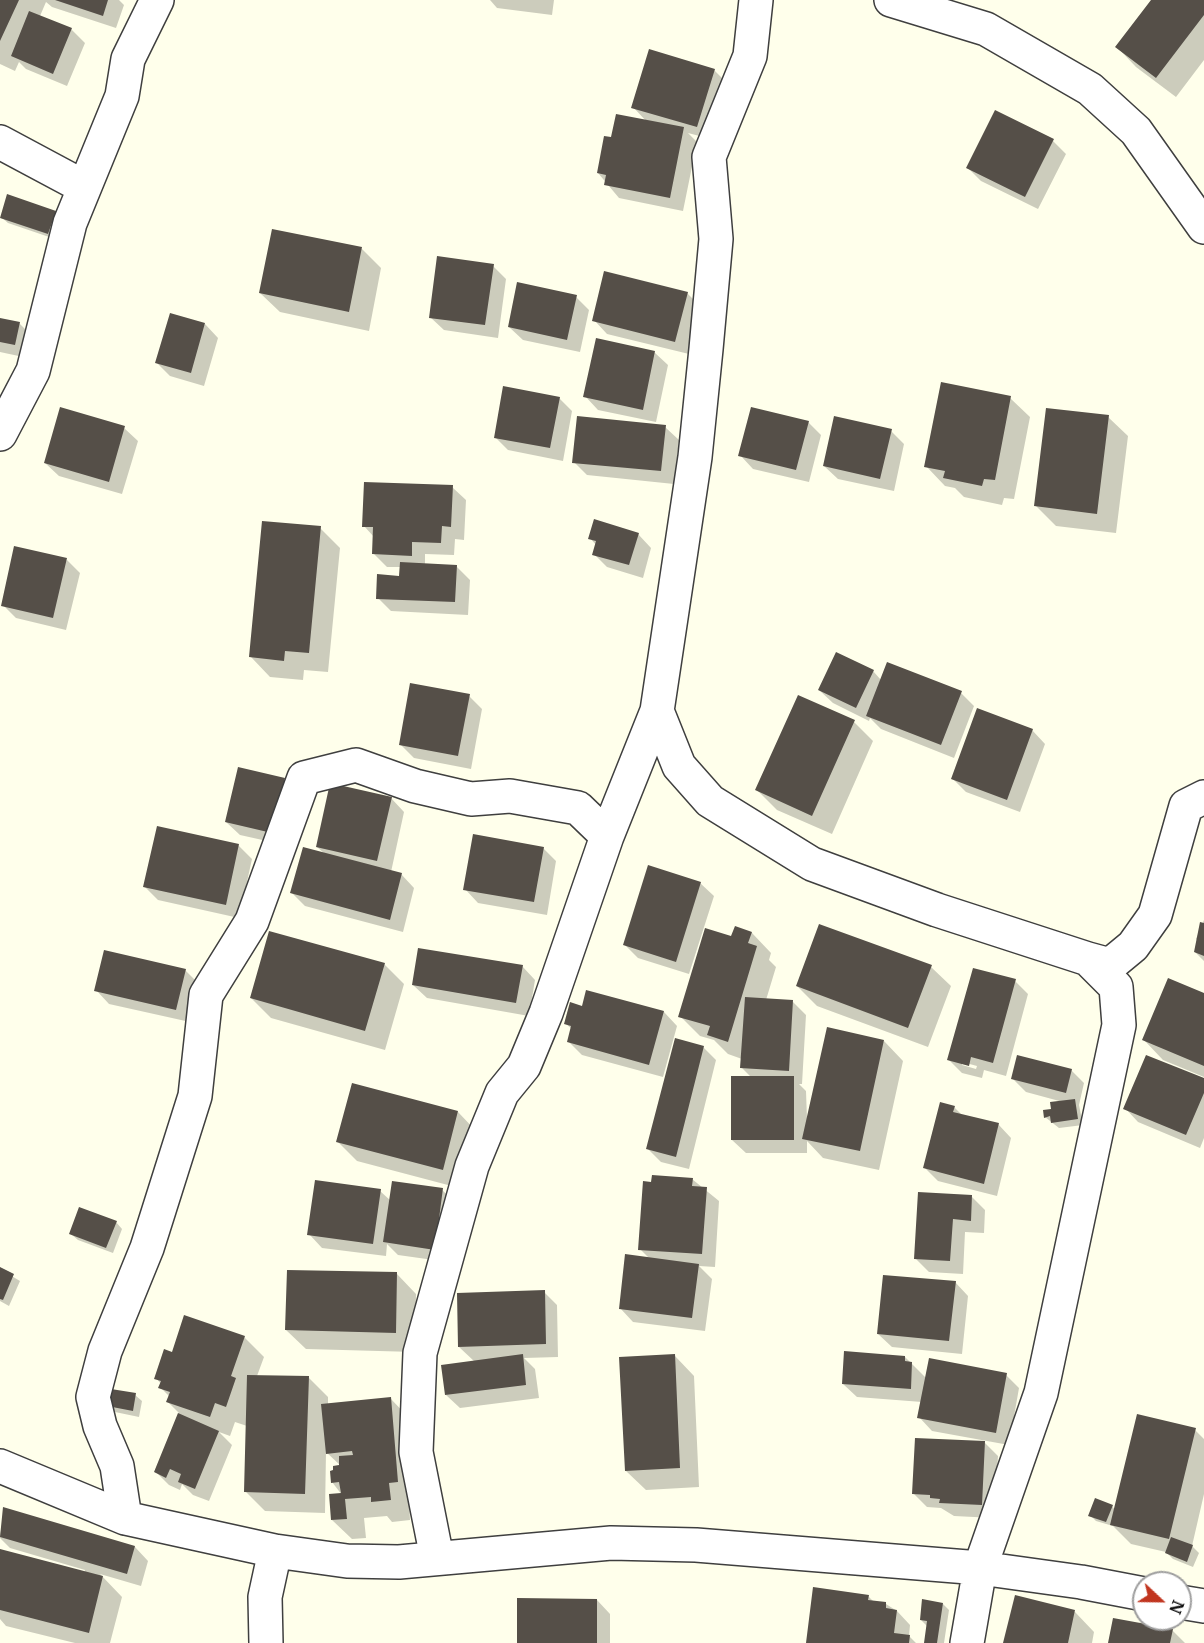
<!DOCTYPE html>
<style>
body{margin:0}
#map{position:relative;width:1204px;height:1643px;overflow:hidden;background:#ffffeb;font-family:Merriweather,serif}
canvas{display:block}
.north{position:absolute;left:1132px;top:1571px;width:60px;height:60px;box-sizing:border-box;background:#fff;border:2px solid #9e9e9e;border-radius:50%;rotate:112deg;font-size:16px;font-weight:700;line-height:24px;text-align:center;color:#0c0c0c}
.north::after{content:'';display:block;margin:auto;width:21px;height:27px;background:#c1351f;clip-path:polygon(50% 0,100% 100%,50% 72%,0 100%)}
</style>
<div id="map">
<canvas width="1204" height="1643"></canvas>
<div class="north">N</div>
</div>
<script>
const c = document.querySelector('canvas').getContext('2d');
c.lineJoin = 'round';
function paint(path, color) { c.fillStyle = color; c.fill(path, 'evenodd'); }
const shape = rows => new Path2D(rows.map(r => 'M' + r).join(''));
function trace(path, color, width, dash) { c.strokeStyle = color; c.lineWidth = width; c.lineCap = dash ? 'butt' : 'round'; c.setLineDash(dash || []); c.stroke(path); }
paint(shape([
 [0,0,119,0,124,5,116,28,52,7,46,2,40,16,71,29,85,43,67,86,26,69,19,62,15,71,0,64],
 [490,0,554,0,552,15,497,8],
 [1153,0,1204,0,1204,60,1176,97,1136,67,1117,47],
 [714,70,727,83,711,139,688,133,697,142,683,211,619,198,598,173,612,139,647,122,633,107],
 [1053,141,1066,154,1038,209,981,181,968,168],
 [55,212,61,218,55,239,8,223,1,217],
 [273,230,362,249,381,268,369,331,280,312,260,293],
 [493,266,506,279,498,338,444,330,430,317],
 [687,293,701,307,689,354,607,334,594,320],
 [576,297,589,310,580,352,523,340,509,327],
 [0,319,19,323,32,336,28,358,0,352],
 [205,324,218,338,204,386,170,376,157,363],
 [654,352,668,365,656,422,598,410,585,396],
 [559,398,572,411,563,461,508,450,495,437],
 [1010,398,1030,417,1014,499,1004,498,1002,505,964,497,955,488,945,486,926,466],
 [1108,417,1128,436,1116,533,1056,526,1036,506],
 [808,422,821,435,809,482,753,469,740,455],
 [665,427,679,440,674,484,587,475,574,462],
 [124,428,138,441,122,494,59,476,45,463],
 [891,431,904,444,894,491,838,479,824,466],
 [452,487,466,500,464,540,455,539,454,555,425,554,425,565,456,566,470,580,468,615,391,611,378,598,401,577,401,567,387,567,373,553,374,537,364,526],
 [320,528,340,548,328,672,304,670,303,680,270,677,251,657],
 [638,534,651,548,643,578,607,567,594,554,596,545,590,538],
 [67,560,80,573,66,630,16,618,3,605],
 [873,671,881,680,961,693,974,706,954,758,881,729,870,718,869,721,833,703,819,690],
 [469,696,482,709,471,769,414,758,401,745],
 [854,722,873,741,832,834,777,810,757,790],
 [1032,730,1045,744,1020,812,966,792,953,779],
 [284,779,298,793,285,845,240,835,226,822],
 [391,798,404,812,391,872,401,874,414,888,403,932,305,906,292,893,325,854,317,847],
 [238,845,252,859,239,918,158,900,145,887],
 [543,848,556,861,547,915,478,903,465,889],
 [700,883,714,896,689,974,638,958,625,945],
 [1204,920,1204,961,1195,952,1199,942,1196,939],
 [752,933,771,953,769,960,776,967,766,1000,793,1002,806,1015,802,1084,799,1084,806,1091,807,1119,884,1041,903,1061,879,1170,823,1158,807,1141,807,1153,746,1153,732,1140,752,1078,742,1068,742,1059,728,1054,714,1040,700,1036,680,1016,732,938],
 [384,964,404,984,385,1050,271,1018,251,998],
 [522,966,535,980,529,1016,427,998,413,985],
 [931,967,951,986,928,1047,817,1006,797,986],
 [185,970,199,984,190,1022,109,1004,96,990],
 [1015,981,1028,994,1006,1076,984,1070,982,1078,962,1073,948,1059],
 [962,1062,977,1066,976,1069,962,1065],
 [1204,994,1204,1077,1163,1060,1144,1040],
 [583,1007,664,1012,677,1026,663,1077,582,1055,569,1042,572,1029,566,1024],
 [703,1047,716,1060,689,1169,661,1162,648,1149],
 [1071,1070,1084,1083,1079,1105,1083,1125,1059,1128,1045,1117,1063,1102,1026,1092,1013,1079],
 [1204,1080,1204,1138,1200,1148,1138,1122,1125,1108],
 [954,1107,963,1116,998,1124,1011,1138,997,1196,938,1181,925,1168],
 [458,1112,477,1132,463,1189,357,1161,338,1142],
 [692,1179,719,1201,715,1267,699,1266,712,1279,705,1331,633,1322,620,1308,650,1259,640,1249,653,1183],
 [442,1190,456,1203,448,1262,398,1255,387,1244,386,1256,322,1248,309,1234,380,1191,391,1201],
 [972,1197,985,1210,984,1233,965,1232,963,1274,929,1272,916,1259],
 [116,1222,122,1229,113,1253,78,1240,71,1234],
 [0,1269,20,1281,9,1306,0,1301],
 [397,1274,416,1294,415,1352,306,1349,286,1330],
 [955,1282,968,1296,962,1354,892,1347,878,1334],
 [544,1292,557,1305,558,1357,524,1358,535,1369,539,1398,460,1408,446,1395,475,1362,459,1347],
 [244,1337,264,1357,257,1376,308,1377,328,1397,328,1405,391,1399,410,1419,417,1502,409,1502,410,1520,392,1522,387,1516,364,1518,366,1538,352,1539,332,1520,342,1495,332,1482,341,1466,326,1452,325,1513,265,1511,245,1491,247,1426,235,1422,230,1436,219,1432,232,1445,209,1501,193,1495,182,1484,180,1490,169,1485,156,1472,179,1413,168,1402,170,1397,160,1387,161,1384,156,1378,173,1354],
 [675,1356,694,1376,699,1487,646,1490,626,1471],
 [905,1357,926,1378,1006,1375,1019,1388,1009,1445,932,1431,919,1417,922,1402,857,1397,843,1384],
 [135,1395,142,1401,139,1417,115,1412,109,1406],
 [1195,1430,1204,1439,1204,1494,1192,1546,1199,1553,1193,1567,1173,1559,1166,1552,1131,1544,1113,1526,1096,1521,1090,1515,1112,1506,1115,1510],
 [983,1441,998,1456,994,1518,954,1516,941,1508,927,1507,913,1493],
 [4,1509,135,1547,148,1561,141,1586,100,1574,122,1597,110,1643,75,1643,6,1626,0,1619,0,1551,84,1573,85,1570,10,1548,0,1538],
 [868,1596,874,1602,886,1604,897,1611,910,1625,909,1636,916,1643,808,1643],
 [1016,1597,1075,1612,1094,1632,1092,1643,1005,1643],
 [597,1600,610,1614,610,1643,518,1643],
 [943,1604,949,1610,944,1643,925,1643,927,1626,921,1620],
 [1172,1630,1185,1643,1110,1643]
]), '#0003');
paint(shape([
 [0,0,19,0,0,41],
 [55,0,108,0,103,16],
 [1151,0,1204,0,1204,15,1156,78,1115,47],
 [29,11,72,28,53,74,11,56],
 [649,49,715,69,697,127,631,108],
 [995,110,1054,139,1025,197,966,168],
 [616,114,684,127,670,198,604,185,606,175,597,173,604,136,611,137],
 [7,194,56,211,48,234,0,218],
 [272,229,362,247,349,312,259,293],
 [437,256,494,264,485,325,429,318],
 [604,271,688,292,675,342,592,321],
 [517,282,577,295,567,340,508,327],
 [170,313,205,323,191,373,155,363],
 [0,318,20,322,15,345,0,342],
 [596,338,655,351,643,410,583,397],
 [941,382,1011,396,995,480,984,479,982,486,943,478,945,471,924,467],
 [503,386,560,397,550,448,494,438],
 [60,407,125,426,109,482,44,463],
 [751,407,809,421,796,470,738,456],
 [1046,408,1109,415,1097,514,1034,506],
 [577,416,666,425,661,471,572,463],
 [834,416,892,429,880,479,823,466],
 [364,482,453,485,451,527,442,526,441,543,412,542,412,556,372,554,373,527,362,527],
 [594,519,639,533,629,565,592,555,596,541,588,539],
 [262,521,321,526,309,653,285,651,284,661,249,657],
 [14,546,67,558,53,618,1,606],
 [400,562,457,565,455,602,376,599,377,574,399,576],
 [836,652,874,670,856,708,818,690],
 [887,662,962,691,941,745,866,716],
 [410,683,470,694,458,756,399,745],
 [798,695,855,720,812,816,755,790],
 [977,708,1033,729,1007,800,951,779],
 [238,767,285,778,272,833,225,822],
 [330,783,392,797,377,861,316,847],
 [157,826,239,844,226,905,143,887],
 [473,834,544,847,534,902,463,890],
 [303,847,402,873,390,920,290,893],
 [648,865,701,882,676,962,623,945],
 [1200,922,1204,923,1204,956,1194,952],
 [819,924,932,965,908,1028,796,986],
 [735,926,752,932,748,943,757,946,728,1042,707,1035,710,1026,678,1017,705,928,731,936],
 [269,931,385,963,365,1031,250,998],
 [418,948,523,965,516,1003,412,985],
 [104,950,186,969,176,1010,94,991],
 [973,968,1016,979,993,1063,971,1057,969,1066,947,1060],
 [1168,978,1204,993,1204,1066,1142,1040],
 [586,990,664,1011,649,1065,567,1042,571,1026,564,1024,570,1002,582,1006],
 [745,997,793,1000,789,1071,740,1068],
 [827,1027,884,1040,860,1151,802,1139],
 [675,1038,704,1046,676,1157,646,1149],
 [1017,1055,1072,1069,1066,1093,1011,1079],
 [1146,1055,1204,1078,1204,1093,1186,1135,1123,1109],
 [731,1076,794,1076,794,1140,731,1140],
 [352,1083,458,1111,443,1170,336,1142],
 [1075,1099,1078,1119,1051,1123,1050,1116,1044,1118,1043,1110,1051,1109,1050,1102],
 [940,1102,955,1106,953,1112,999,1123,984,1184,923,1168],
 [652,1175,693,1178,692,1186,707,1187,702,1254,638,1250,643,1181,651,1182],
 [315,1180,381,1189,373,1244,307,1235],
 [392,1181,443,1188,435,1250,383,1242],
 [918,1192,972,1195,971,1221,953,1219,950,1261,914,1259],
 [79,1207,117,1221,106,1248,69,1234],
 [625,1254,699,1264,692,1318,619,1309],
 [0,1267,14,1274,3,1300,0,1299],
 [287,1270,397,1272,396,1333,285,1330],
 [883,1275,956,1281,949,1341,877,1334],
 [545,1290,546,1344,458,1347,457,1293],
 [184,1315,245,1336,231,1376,236,1378,226,1407,215,1403,210,1417,166,1402,170,1392,158,1388,161,1381,154,1379,164,1349,172,1352],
 [844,1351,905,1356,905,1361,912,1362,911,1389,842,1384],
 [523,1354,526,1385,445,1395,441,1365],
 [675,1354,680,1468,625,1471,619,1357],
 [929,1358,1007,1373,996,1433,917,1418],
 [247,1375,309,1376,305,1494,244,1492],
 [111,1389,136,1393,133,1411,107,1406],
 [391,1397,398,1482,389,1483,391,1500,371,1502,371,1497,345,1499,347,1519,331,1520,329,1494,341,1493,339,1482,331,1483,330,1471,333,1470,333,1466,339,1465,339,1456,353,1455,352,1451,326,1454,321,1404],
 [178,1413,219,1431,195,1489,178,1482,181,1474,170,1469,166,1478,154,1472],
 [1137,1414,1196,1428,1169,1539,1110,1525],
 [915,1438,985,1441,982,1505,939,1503,940,1499,930,1498,930,1495,912,1494],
 [1095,1498,1113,1505,1106,1522,1088,1516],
 [3,1507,135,1546,127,1574,0,1537],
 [1171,1537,1193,1545,1187,1562,1165,1553],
 [0,1549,103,1576,89,1633,0,1610],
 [813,1587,869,1595,868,1600,886,1602,886,1608,897,1610,894,1633,910,1635,909,1643,806,1643],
 [1015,1595,1075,1610,1068,1643,1003,1643],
 [517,1598,597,1599,597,1643,517,1643],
 [922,1599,943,1603,937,1643,924,1643,927,1621,920,1620],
 [1113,1618,1173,1629,1170,1643,1108,1643]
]), '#554f48');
const street = shape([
 [756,0,750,56,709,157,716,239,706,349,695,457,657,711,679,766,710,801,812,864,937,910,1088,959,1116,987,1119,1025,1041,1393,980,1568,967,1643],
 [891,0,986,29,1090,89,1136,131,1204,227],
 [0,142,84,187],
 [0,434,33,371,70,223,122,96,128,59,157,0],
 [1088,959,1110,965,1133,946,1155,915,1186,806,1204,797],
 [0,1466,125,1518,275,1551,347,1561,399,1562,611,1543,696,1545,980,1568,1081,1582,1144,1594],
 [125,1518,117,1466,100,1426,93,1397,105,1351,147,1248,195,1096,206,995,252,921,304,778,356,765,415,786,471,799,510,796,578,808,607,836],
 [437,1558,416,1452,420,1353,472,1166,502,1093,524,1066,546,1013,607,836,657,711],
 [1180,1602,1204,1606],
 [266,1643,265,1597,275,1551]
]);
trace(street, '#3f3f3f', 36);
trace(street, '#fff', 33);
</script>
